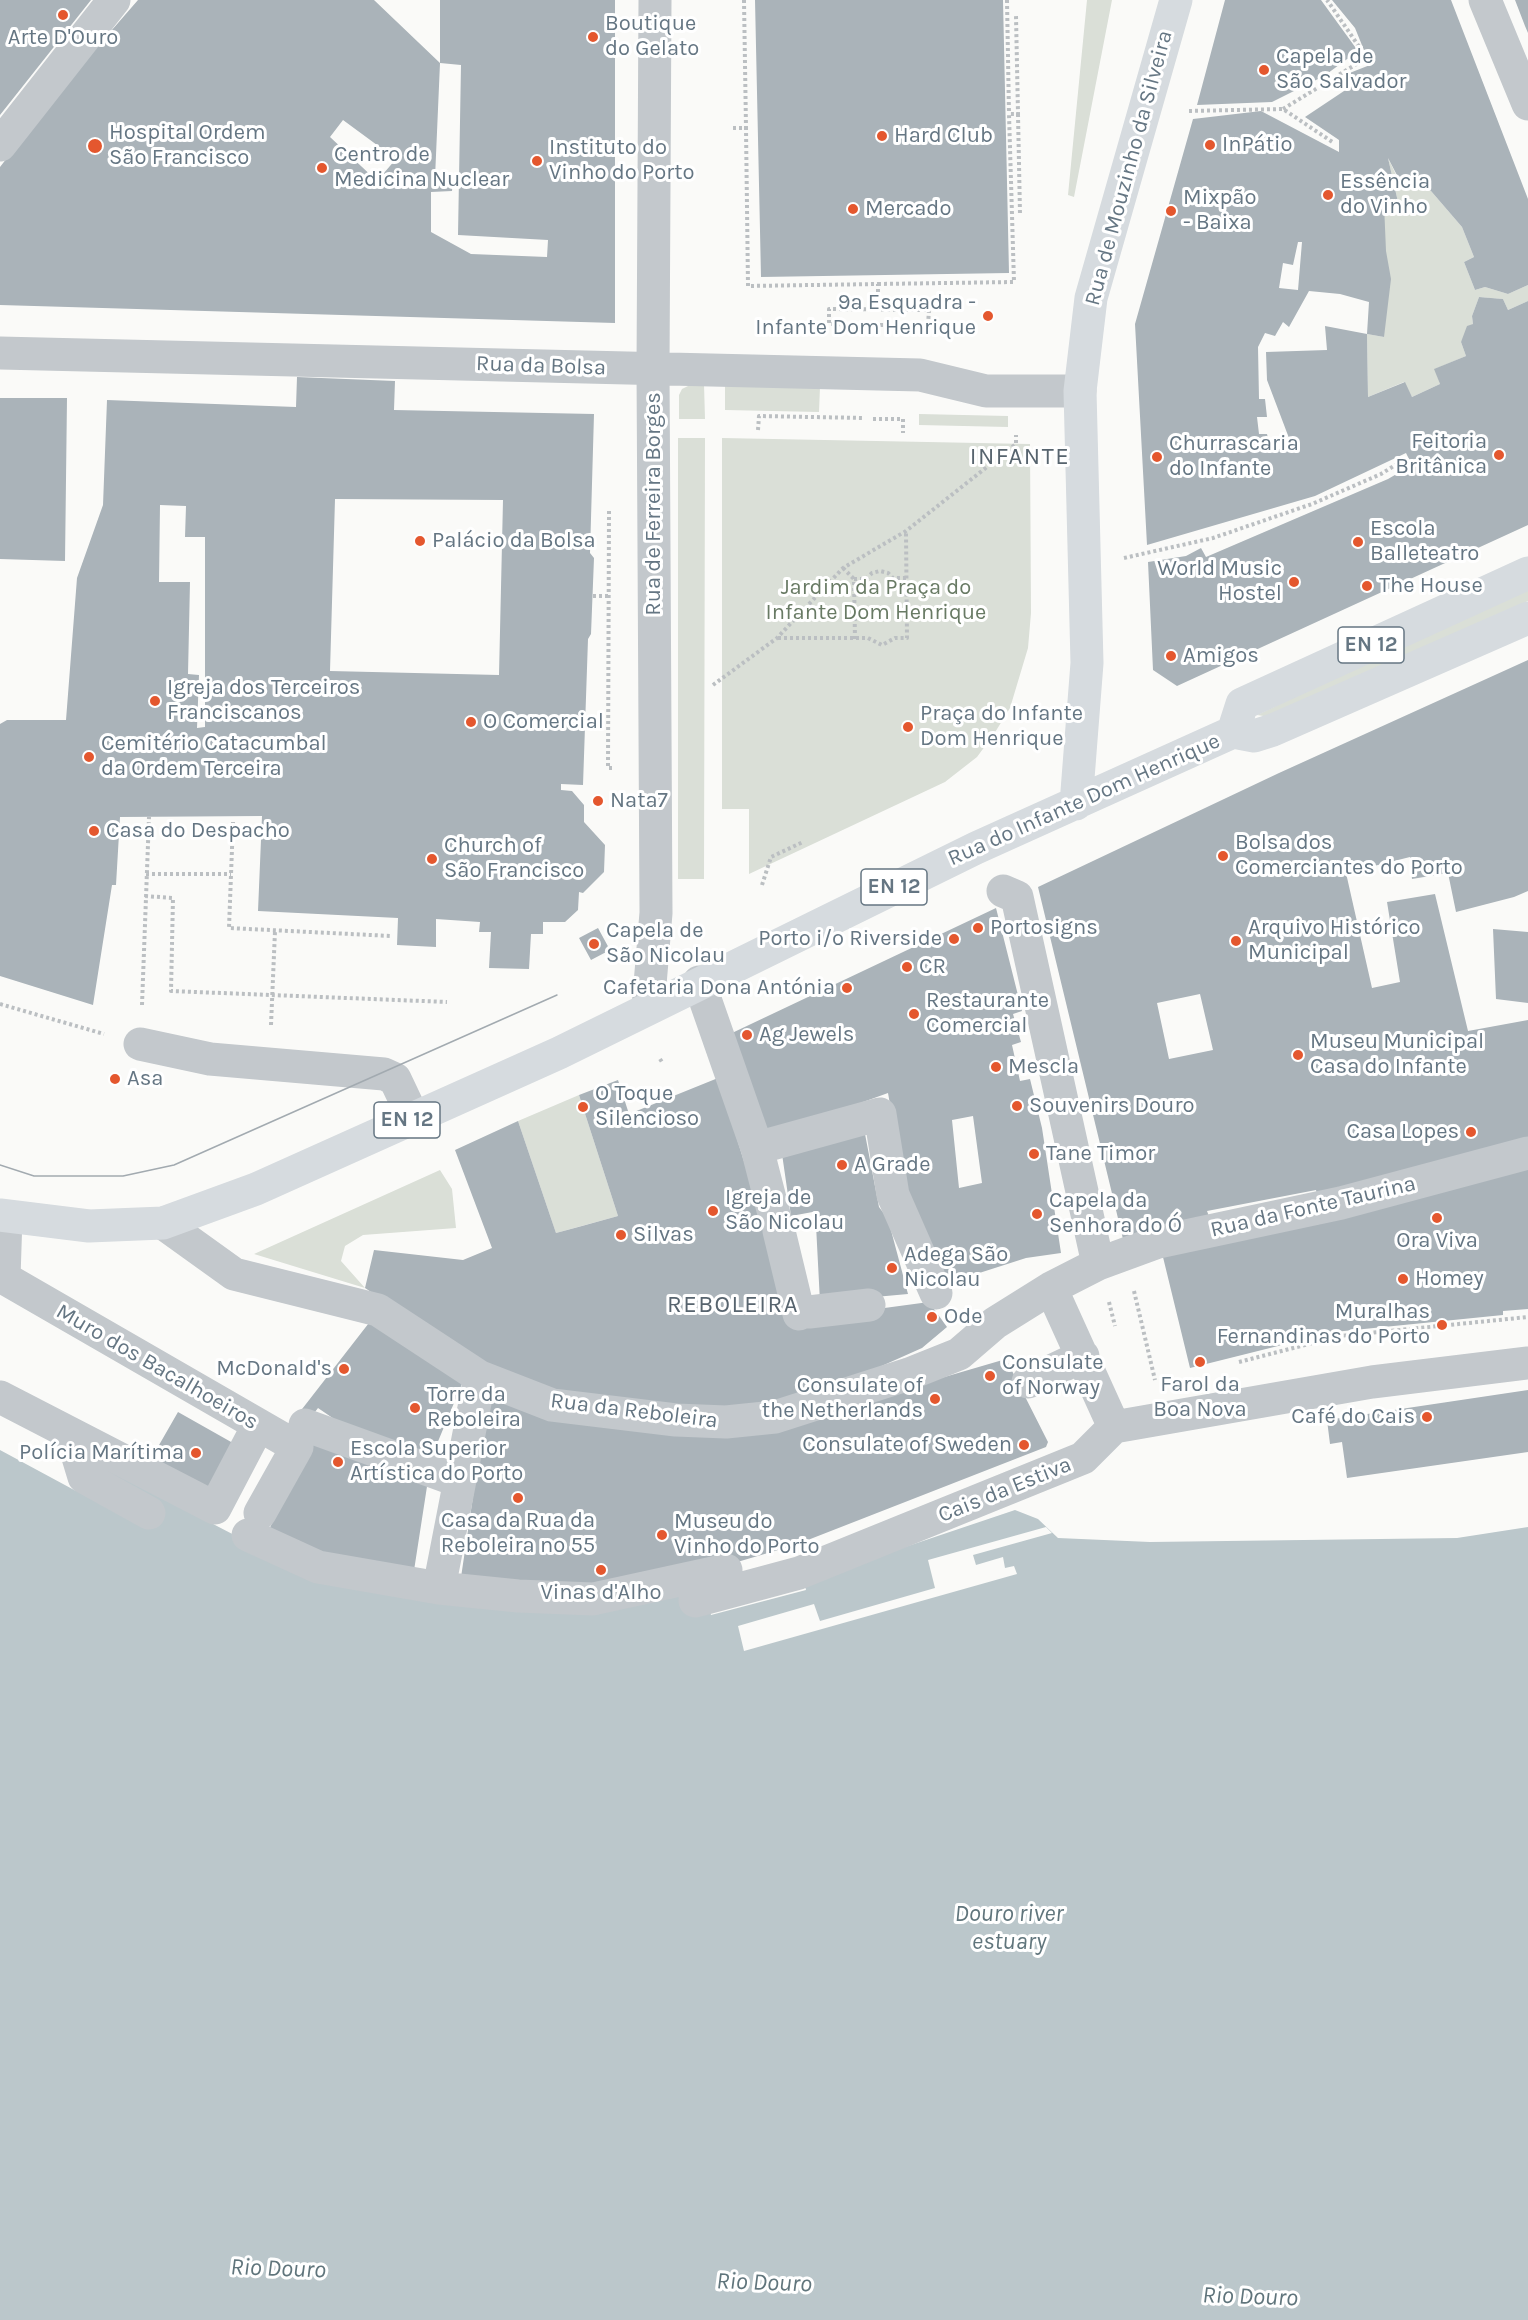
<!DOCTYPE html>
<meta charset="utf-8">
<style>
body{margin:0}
canvas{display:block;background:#fafaf8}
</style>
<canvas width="1528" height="2320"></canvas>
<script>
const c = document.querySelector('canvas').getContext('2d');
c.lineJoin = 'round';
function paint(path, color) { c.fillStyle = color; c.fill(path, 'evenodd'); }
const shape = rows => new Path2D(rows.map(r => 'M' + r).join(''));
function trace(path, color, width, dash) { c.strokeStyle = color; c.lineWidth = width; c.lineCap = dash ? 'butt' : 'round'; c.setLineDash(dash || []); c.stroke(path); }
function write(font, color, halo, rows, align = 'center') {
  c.font = font + ' Karla,sans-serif'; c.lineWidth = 6; c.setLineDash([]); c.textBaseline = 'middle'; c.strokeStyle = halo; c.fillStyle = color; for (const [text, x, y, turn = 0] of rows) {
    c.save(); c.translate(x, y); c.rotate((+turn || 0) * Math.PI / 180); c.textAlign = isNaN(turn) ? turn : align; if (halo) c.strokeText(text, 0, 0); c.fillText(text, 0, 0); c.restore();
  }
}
paint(shape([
 [1087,0,1112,0,1074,197,1068,195],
 [1388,158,1399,181,1405,178,1431,191,1462,227,1474,257,1464,262,1475,290,1485,287,1508,294,1528,285,1528,301,1508,310,1503,299,1479,297,1472,316,1473,324,1461,342,1466,356,1435,369,1440,384,1412,397,1404,382,1368,397,1367,334,1384,337,1384,204,1398,202],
 [704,384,705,419,679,419,679,395,682,389,690,385],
 [725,384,820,387,819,412,725,410],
 [919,414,1008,416,1008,427,919,425],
 [678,438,705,438,704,879,678,879],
 [722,438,1030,444,1031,613,1028,648,1010,708,994,734,977,757,945,782,749,874,749,809,722,809],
 [1528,586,1528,601,1270,717,1257,715],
 [579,1095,618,1216,556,1233,518,1121],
 [440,1170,452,1189,456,1228,363,1235,345,1246,341,1261,365,1288,254,1254]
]), '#dadfd7');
paint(shape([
 [0,1450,76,1491,92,1461,313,1576,693,1593,709,1607,711,1615,806,1590,804,1581,1015,1510,1038,1519,1058,1538,1150,1542,1457,1538,1528,1527,1528,2320,0,2320]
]), '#bbc7cb');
paint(shape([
 [1046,1527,1052,1533,973,1555,976,1565,1003,1557,1005,1568,1014,1566,1017,1574,744,1651,738,1626,814,1604,820,1621,935,1588,928,1560]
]), '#fafaf8');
paint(shape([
 [0,0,91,0,0,115],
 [138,0,374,0,440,63,435,178,453,178,452,191,431,192,431,232,471,254,547,257,548,240,458,235,461,65,440,63,440,0,615,0,615,323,0,305,0,167,58,92],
 [343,120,396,159,377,181,330,137],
 [755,0,1003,0,1009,273,761,277],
 [1225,0,1321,0,1358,51,1324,76,1272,102,1197,105],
 [1332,0,1451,0,1528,199,1528,285,1508,294,1485,287,1475,290,1464,262,1474,257,1462,227,1431,191,1405,178,1400,181,1388,158,1398,202,1384,204,1386,251,1391,279,1384,337,1367,334,1368,397,1405,382,1412,397,1440,384,1434,369,1466,356,1461,342,1467,326,1473,324,1472,316,1479,297,1503,299,1508,310,1528,301,1528,525,1177,686,1153,670,1148,562,1186,556,1201,548,1206,557,1388,479,1412,465,1406,453,1315,496,1147,545,1135,324,1193,119,1261,111,1339,152,1339,140,1305,117,1356,83,1347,74,1370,65,1355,28],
 [1298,242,1302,242,1298,290,1279,288,1283,263,1293,265],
 [1309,291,1340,294,1369,302,1367,334,1325,326,1327,350,1266,352,1267,380,1292,446,1271,451,1267,434,1259,434,1257,417,1267,417,1265,399,1259,399,1258,347,1265,333,1275,336,1283,322,1289,327],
 [1515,0,1528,0,1528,33,1525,26],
 [297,377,395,381,394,410,594,414,590,553,594,558,591,634,588,639,583,785,561,784,561,790,572,791,584,805,584,822,605,845,604,872,583,893,579,892,578,910,565,922,543,922,543,934,531,934,529,969,489,968,491,932,479,932,480,922,436,919,436,947,397,945,398,918,258,911,262,816,120,817,116,885,112,885,93,1005,0,976,0,724,7,720,66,720,77,578,103,505,107,400,296,407],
 [335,499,503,500,499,675,330,671],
 [160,505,186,506,185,537,205,537,205,727,197,728,199,675,188,674,190,582,159,582],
 [0,398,67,398,65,561,0,559],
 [1528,660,1528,891,1514,897,1456,912,1448,873,1412,879,1410,857,1346,873,1372,988,1400,982,1387,902,1435,894,1468,1031,1528,1020,1528,1137,1318,1198,1316,1190,1207,1211,1210,1219,1123,1239,1038,887,1279,773],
 [1200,994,1213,1050,1169,1059,1157,1003],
 [996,908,1022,1011,1013,1014,1021,1042,1012,1045,1020,1081,1030,1079,1042,1128,1061,1253,1026,1258,945,1284,907,1201,888,1093,769,1136,732,1033],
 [973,1116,982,1183,959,1188,952,1120],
 [598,928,610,950,591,960,579,938],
 [1493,929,1528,932,1528,1003,1496,999],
 [718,1078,762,1219,788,1321,929,1302,947,1327,922,1348,857,1377,724,1417,555,1398,482,1365,365,1288,374,1250,463,1260,492,1248,455,1150,518,1121,556,1233,582,1226,618,1216,579,1095,618,1080,629,1114],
 [865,1134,879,1207,888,1219,908,1294,820,1302,816,1225,818,1211,791,1216,781,1147],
 [1528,1158,1528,1309,1503,1311,1503,1315,1493,1316,1334,1332,1190,1368,1162,1253],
 [372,1319,464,1379,429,1463,359,1436,318,1408,305,1425,428,1480,413,1577,265,1537,292,1485,292,1422],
 [1006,1359,1048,1442,1046,1447,795,1545,700,1573,629,1588,460,1584,489,1389,621,1422,924,1383],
 [1528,1390,1528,1452,1347,1478,1342,1442,1330,1444,1327,1420],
 [178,1412,240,1447,214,1492,151,1459]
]), '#aab3b9');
trace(shape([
 [744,0,746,128],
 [1007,0,1009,114],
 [1283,109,1363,60,1360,48,1327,0],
 [1189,111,1283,109,1334,143],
 [1018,114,1020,214],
 [733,128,746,128,748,286,878,284,878,309],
 [878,284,1014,282,1009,114,1018,114,1016,16],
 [878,335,878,325,829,324,829,309,929,310,928,325,878,325],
 [873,419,903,419,903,433],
 [758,430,759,416,864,418],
 [609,511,608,768,615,768],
 [1124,558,1213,538,1312,504,1381,474,1405,459],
 [843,568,854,579],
 [593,596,608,596],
 [778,638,868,638,882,645,895,638,907,638,906,531],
 [855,639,854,579,866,579,872,573,880,571,888,573,893,578,906,578],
 [713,685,777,638,843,568,906,531,1016,444,1016,435],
 [233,822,229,928,391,936],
 [146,874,231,874],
 [762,885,771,857,803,842],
 [145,896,173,898,171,991,447,1002],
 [0,1004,104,1034],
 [142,1005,149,817],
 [271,1025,275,931],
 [660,1059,662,1062],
 [1134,1291,1155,1380],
 [1109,1302,1115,1326],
 [1239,1362,1340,1336,1528,1317]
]), '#bbbfc2', 4, [3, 3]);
trace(shape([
 [1485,0,1528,104],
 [0,145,114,0],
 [0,353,920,375,986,391,1080,391],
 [1003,891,1017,897,1098,1264],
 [699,982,757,1148,775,1218],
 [648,1008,656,913,653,369,655,0],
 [140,1044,210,1059,384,1074,395,1079,413,1117],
 [757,1148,880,1114,893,1195,936,1293],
 [6,1217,4,1278,297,1447,260,1513],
 [163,1223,234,1274,378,1310,480,1377,552,1405,676,1420,726,1422,775,1417,909,1374,959,1354,995,1323,1051,1288,1098,1264,1158,1242,1341,1203,1528,1153],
 [779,1231,799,1314],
 [1051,1288,1114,1427],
 [809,1312,869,1305],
 [1028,1382,1083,1356],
 [0,1397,215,1508,258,1426],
 [305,1425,459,1481],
 [71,1434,84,1477,149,1513],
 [248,1535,318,1567,439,1588,518,1596,593,1599,726,1570],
 [439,1588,480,1377],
 [695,1601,799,1573,1083,1458,1114,1427,1372,1382,1528,1363]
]), '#c3c8cc', 33);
trace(shape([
 [1233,732,1242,704,1528,573],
 [1076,804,1087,663,1080,391,1091,298,1176,0],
 [0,1215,89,1226,163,1223,256,1189,559,1053,976,848,1233,732,1254,736,1273,730,1528,618]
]), '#d6dbdf', 33);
trace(shape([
 [0,1165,34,1176,123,1176,174,1165,557,995]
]), '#a2aab0', 1.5);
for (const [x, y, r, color] of [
 [63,15,6,"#e4572e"],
 [593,37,6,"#e4572e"],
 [1264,70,6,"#e4572e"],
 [882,136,6,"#e4572e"],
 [1210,145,6,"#e4572e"],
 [95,146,8,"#e4572e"],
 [537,161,6,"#e4572e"],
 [322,168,6,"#e4572e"],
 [1328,195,6,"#e4572e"],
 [853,209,6,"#e4572e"],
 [1171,211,6,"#e4572e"],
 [988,316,6,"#e4572e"],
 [1499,455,6,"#e4572e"],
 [1157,457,6,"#e4572e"],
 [420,541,6,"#e4572e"],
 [1358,542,6,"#e4572e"],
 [1294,582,6,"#e4572e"],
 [1367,586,6,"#e4572e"],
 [1171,656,6,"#e4572e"],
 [155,701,6,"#e4572e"],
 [471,722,6,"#e4572e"],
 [908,727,6,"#e4572e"],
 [89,757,6,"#e4572e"],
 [598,801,6,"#e4572e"],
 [94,831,6,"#e4572e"],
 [1223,856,6,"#e4572e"],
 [432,859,6,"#e4572e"],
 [978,928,6,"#e4572e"],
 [954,939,6,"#e4572e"],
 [1236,941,6,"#e4572e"],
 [594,944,6,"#e4572e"],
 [907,967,6,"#e4572e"],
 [847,988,6,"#e4572e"],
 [914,1014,6,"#e4572e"],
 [747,1035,6,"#e4572e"],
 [1298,1055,6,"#e4572e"],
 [996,1067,6,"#e4572e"],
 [115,1079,6,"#e4572e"],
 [1017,1106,6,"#e4572e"],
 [583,1107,6,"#e4572e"],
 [1471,1132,6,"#e4572e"],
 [1034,1154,6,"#e4572e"],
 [842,1165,6,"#e4572e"],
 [713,1211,6,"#e4572e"],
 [1037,1214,6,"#e4572e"],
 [1437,1218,6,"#e4572e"],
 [621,1235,6,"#e4572e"],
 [892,1268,6,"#e4572e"],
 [1403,1279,6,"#e4572e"],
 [932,1317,6,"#e4572e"],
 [1442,1325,6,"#e4572e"],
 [1200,1362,6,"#e4572e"],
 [344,1369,6,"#e4572e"],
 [990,1376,6,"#e4572e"],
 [935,1399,6,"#e4572e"],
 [415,1408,6,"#e4572e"],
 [1427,1417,6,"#e4572e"],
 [1024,1445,6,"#e4572e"],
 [196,1453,6,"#e4572e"],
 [338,1462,6,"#e4572e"],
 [518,1498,6,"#e4572e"],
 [662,1535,6,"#e4572e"],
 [601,1570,6,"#e4572e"]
]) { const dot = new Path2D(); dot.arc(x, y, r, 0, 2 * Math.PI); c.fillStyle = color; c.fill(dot); trace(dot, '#fff', 2); }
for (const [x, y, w] of [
 [1371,645,66],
 [894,887,66],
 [407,1120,66]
]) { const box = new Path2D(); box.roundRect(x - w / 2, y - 18, w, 36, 4.5); c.fillStyle = '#fff'; c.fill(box); trace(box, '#657683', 1.5); }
write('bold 21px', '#657683', null, [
 ["EN 12",1371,645],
 ["EN 12",894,887],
 ["EN 12",407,1120]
]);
write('22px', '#657683', '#fff', [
 ["Boutique",605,24],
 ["do Gelato",605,49],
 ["Arte D'Ouro",63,38,"center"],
 ["Capela de",1276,57],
 ["São Salvador",1276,82],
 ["Hospital Ordem",109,133],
 ["São Francisco",109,158],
 ["Hard Club",894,136],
 ["InPátio",1222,145],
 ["Instituto do",549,148],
 ["Vinho do Porto",549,173],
 ["Centro de",334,155],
 ["Medicina Nuclear",334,180],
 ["Essência",1340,182],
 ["do Vinho",1340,207],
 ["Mixpão",1183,198],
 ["- Baixa",1183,223],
 ["Mercado",865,209],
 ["9ª Esquadra -",976,303,"right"],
 ["Infante Dom Henrique",976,328,"right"],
 ["Feitoria",1487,442,"right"],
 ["Britânica",1487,467,"right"],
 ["Churrascaria",1169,444],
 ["do Infante",1169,469],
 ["Escola",1370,529],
 ["Balleteatro",1370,554],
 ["Palácio da Bolsa",432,541],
 ["World Music",1282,569,"right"],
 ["Hostel",1282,594,"right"],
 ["The House",1379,586],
 ["Amigos",1183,656],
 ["Igreja dos Terceiros",167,688],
 ["Franciscanos",167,713],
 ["Praça do Infante",920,714],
 ["Dom Henrique",920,739],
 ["O Comercial",483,722],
 ["Cemitério Catacumbal",101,744],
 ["da Ordem Terceira",101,769],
 ["Nata7",610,801],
 ["Casa do Despacho",106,831],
 ["Bolsa dos",1235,843],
 ["Comerciantes do Porto",1235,868],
 ["Church of",444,846],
 ["São Francisco",444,871],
 ["Portosigns",990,928],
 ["Arquivo Histórico",1248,928],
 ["Municipal",1248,953],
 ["Capela de",606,931],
 ["São Nicolau",606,956],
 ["Porto i/o Riverside",942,939,"right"],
 ["CR",919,967],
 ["Cafetaria Dona Antónia",835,988,"right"],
 ["Restaurante",926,1001],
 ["Comercial",926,1026],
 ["Ag Jewels",759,1035],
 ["Museu Municipal",1310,1042],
 ["Casa do Infante",1310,1067],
 ["Mescla",1008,1067],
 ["Asa",127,1079],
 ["O Toque",595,1094],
 ["Silencioso",595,1119],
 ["Souvenirs Douro",1029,1106],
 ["Casa Lopes",1459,1132,"right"],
 ["Tane Timor",1046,1154],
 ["A Grade",854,1165],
 ["Igreja de",725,1198],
 ["São Nicolau",725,1223],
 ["Capela da",1049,1201],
 ["Senhora do Ó",1049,1226],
 ["Silvas",633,1235],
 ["Ora Viva",1437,1241,"center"],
 ["Adega São",904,1255],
 ["Nicolau",904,1280],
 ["Homey",1415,1279],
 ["Muralhas",1430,1312,"right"],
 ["Fernandinas do Porto",1430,1337,"right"],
 ["Ode",944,1317],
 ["Consulate",1002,1363],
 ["of Norway",1002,1388],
 ["McDonald's",332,1369,"right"],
 ["Farol da",1200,1385,"center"],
 ["Boa Nova",1200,1410,"center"],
 ["Consulate of",923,1386,"right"],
 ["the Netherlands",923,1411,"right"],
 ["Torre da",427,1395],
 ["Reboleira",427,1420],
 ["Café do Cais",1415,1417,"right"],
 ["Consulate of Sweden",1012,1445,"right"],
 ["Escola Superior",350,1449],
 ["Artística do Porto",350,1474],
 ["Polícia Marítima",184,1453,"right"],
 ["Casa da Rua da",518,1521,"center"],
 ["Reboleira nº 55",518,1546,"center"],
 ["Museu do",674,1522],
 ["Vinho do Porto",674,1547],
 ["Vinas d'Alho",601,1593,"center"]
], 'left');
write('22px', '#657683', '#fff', [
 ["Rua de Mouzinho da Silveira",1129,168,-75],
 ["Rua da Bolsa",541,366,2],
 ["Rua de Ferreira Borges",654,504,-90],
 ["Rua do Infante Dom Henrique",1084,800,-24],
 ["Rua da Fonte Taurina",1313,1207,-13],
 ["Muro dos Bacalhoeiros",157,1367,30],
 ["Rua da Reboleira",634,1411,7],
 ["Cais da Estiva",1005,1490,-22]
]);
write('22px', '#687a64', '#fff', [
 ["Jardim da Praça do",876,588],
 ["Infante Dom Henrique",876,613]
]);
c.letterSpacing = '1.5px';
write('24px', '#57646e', '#fff', [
 ["INFANTE",1020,457],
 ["REBOLEIRA",733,1305]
]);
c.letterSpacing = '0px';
write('italic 24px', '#60757c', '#fff', [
 ["Douro river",1009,1914],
 ["estuary",1009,1942],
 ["Rio Douro",278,2269,2],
 ["Rio Douro",764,2283,2],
 ["Rio Douro",1250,2297,2]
]);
</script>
